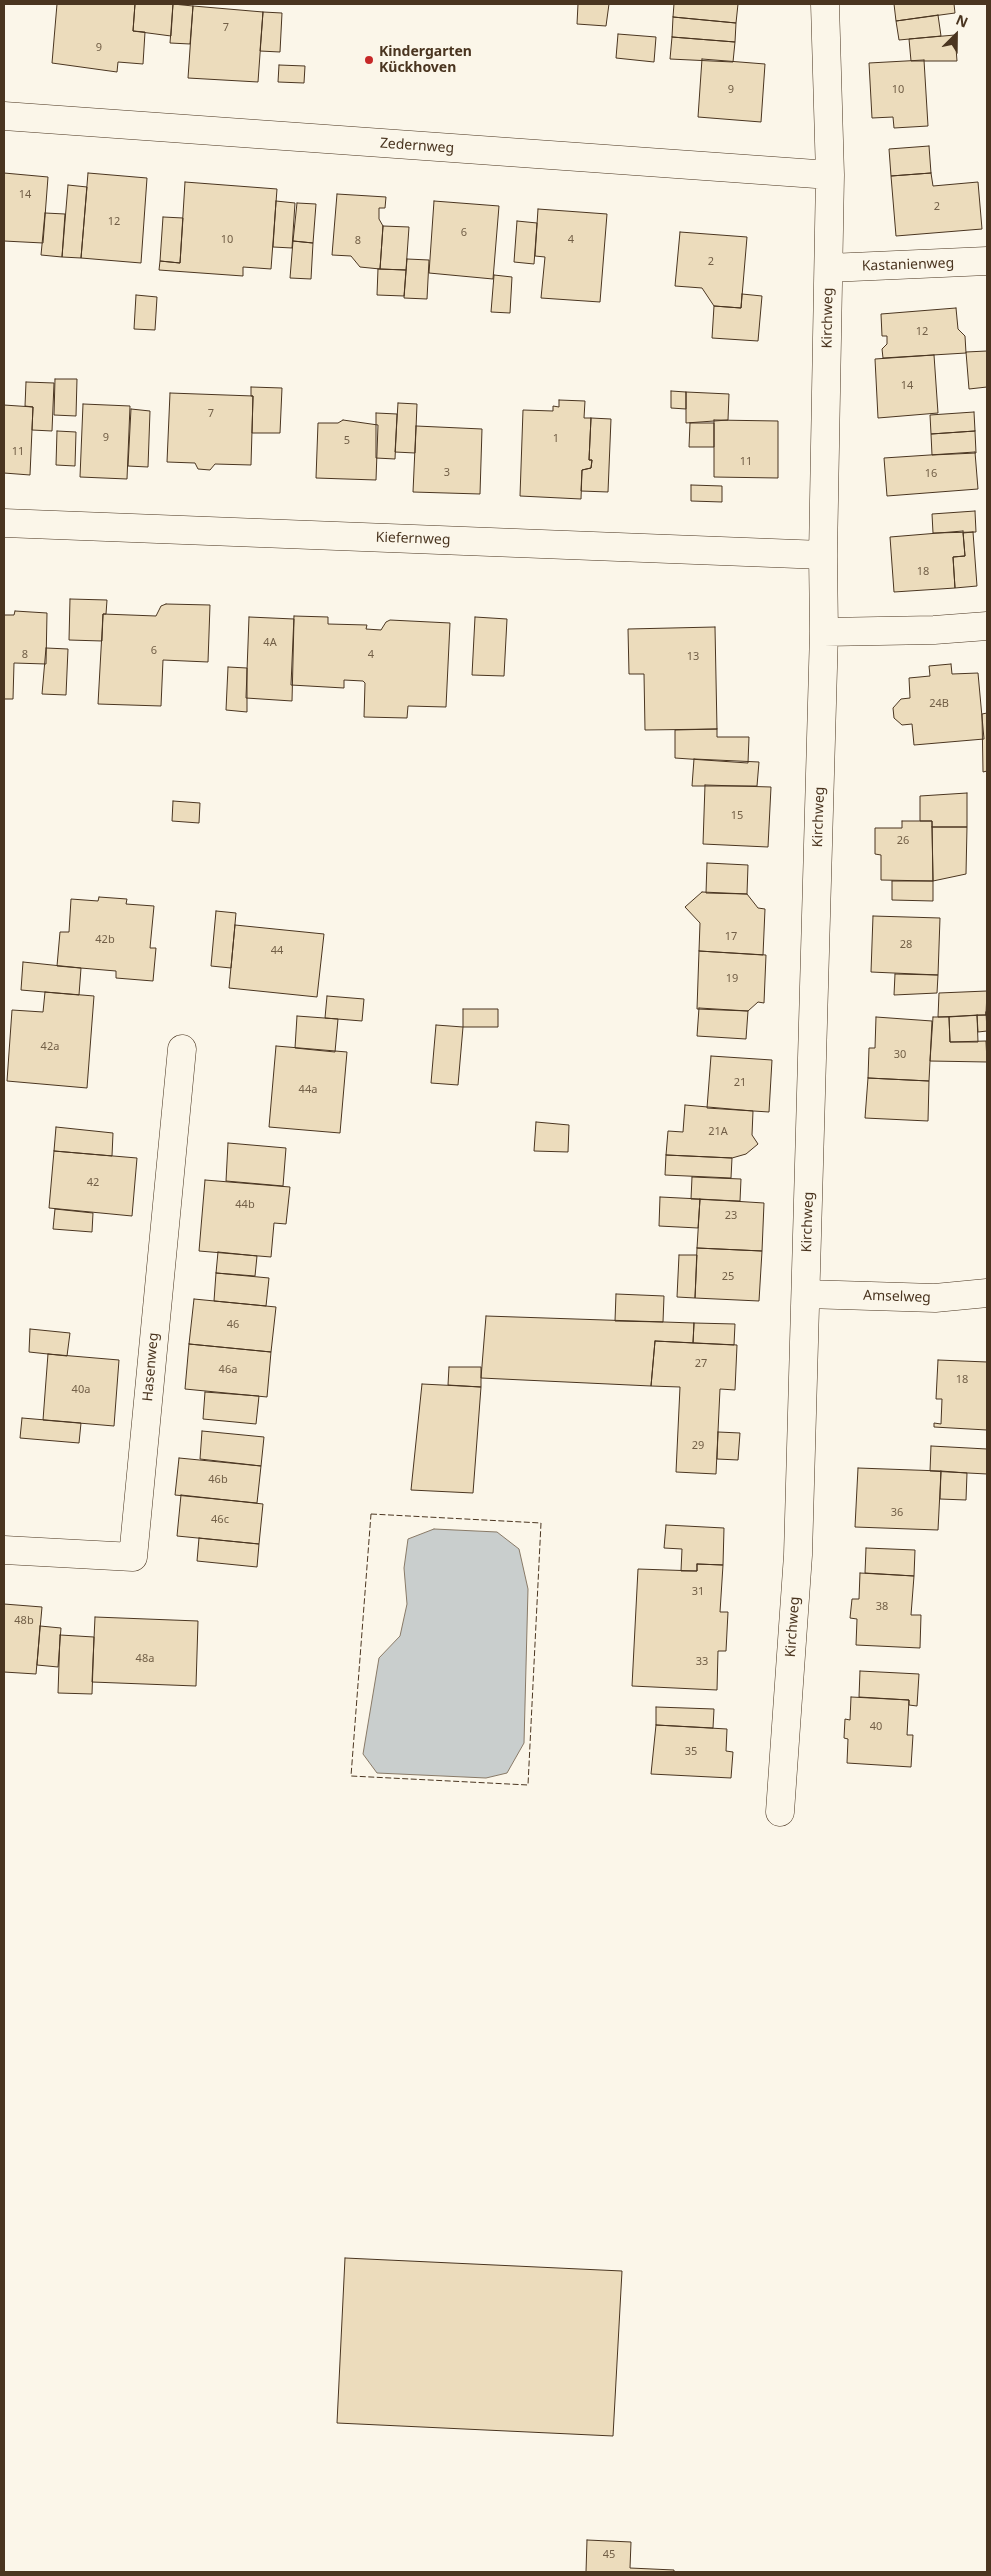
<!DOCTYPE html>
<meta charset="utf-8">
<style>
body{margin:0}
#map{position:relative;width:991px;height:2576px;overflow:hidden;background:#fbf6e9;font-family:"Noto Sans",sans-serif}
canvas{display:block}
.frame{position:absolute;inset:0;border:5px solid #4a3520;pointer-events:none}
.north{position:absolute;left:931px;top:10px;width:50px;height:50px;-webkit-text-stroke:4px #fbf6e9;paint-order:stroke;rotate:23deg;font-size:14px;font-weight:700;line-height:20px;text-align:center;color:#4a3520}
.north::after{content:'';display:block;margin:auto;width:18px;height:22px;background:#4a3520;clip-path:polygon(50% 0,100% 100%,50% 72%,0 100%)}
</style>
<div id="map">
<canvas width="991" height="2576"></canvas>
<div class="frame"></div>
<div class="north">N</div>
</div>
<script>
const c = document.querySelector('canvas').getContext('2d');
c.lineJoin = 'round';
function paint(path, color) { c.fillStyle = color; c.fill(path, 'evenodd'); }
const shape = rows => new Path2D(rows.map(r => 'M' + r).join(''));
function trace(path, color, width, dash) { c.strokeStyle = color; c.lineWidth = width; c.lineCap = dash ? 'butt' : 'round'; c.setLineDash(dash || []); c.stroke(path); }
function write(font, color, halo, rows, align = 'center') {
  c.font = font + ' "Noto Sans",sans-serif'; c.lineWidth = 4; c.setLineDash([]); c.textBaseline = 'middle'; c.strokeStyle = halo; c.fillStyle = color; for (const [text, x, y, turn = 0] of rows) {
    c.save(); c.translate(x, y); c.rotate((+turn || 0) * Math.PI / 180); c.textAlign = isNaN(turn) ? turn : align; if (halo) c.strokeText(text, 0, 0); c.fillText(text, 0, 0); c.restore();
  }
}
const water = shape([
 [434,1529,497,1532,519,1549,528,1589,524,1743,507,1773,486,1778,377,1773,363,1754,379,1658,400,1636,407,1604,404,1568,408,1539,434,1529]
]);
paint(water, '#c9cecd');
trace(water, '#887966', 1);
const building = shape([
 [57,4,135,4,133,31,145,32,143,64,118,62,117,72,52,63,57,4],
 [135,4,173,4,171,36,133,31,135,4],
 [173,4,193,6,190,44,170,43,173,4],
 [578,4,609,4,606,26,577,24,578,4],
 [674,4,738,4,736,23,673,17,674,4],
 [894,4,954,4,955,13,896,21,894,4],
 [193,6,263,12,258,82,188,78,193,6],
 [263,12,282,13,280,52,260,51,263,12],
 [938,15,941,36,899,40,896,21,938,15],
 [673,17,736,23,735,42,672,37,673,17],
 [618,34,656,37,654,62,616,58,618,34],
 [955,35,957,61,911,61,909,39,955,35],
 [672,37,735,42,733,62,670,59,672,37],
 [702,59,765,64,761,122,698,117,702,59],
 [924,60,928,126,894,128,893,117,872,118,869,63,924,60],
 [279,65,305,66,304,83,278,82,279,65],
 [929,146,931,173,891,176,889,149,929,146],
 [4,173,48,177,43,243,4,241,4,173],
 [88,173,147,178,141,263,81,258,88,173],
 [931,173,933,186,978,182,982,229,896,236,891,176,931,173],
 [185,182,277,189,271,269,243,267,243,276,159,270,160,261,180,263,185,182],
 [68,185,87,187,81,258,62,257,68,185],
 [337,194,386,197,385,208,379,208,379,219,383,226,380,269,360,267,351,256,332,255,337,194],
 [276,201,295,203,292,248,273,247,276,201],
 [434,201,499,206,493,279,429,273,434,201],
 [297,203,316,204,313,243,293,241,297,203],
 [538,209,607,214,600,302,541,298,545,257,535,256,538,209],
 [45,213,65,214,62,257,41,255,45,213],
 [163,217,183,218,180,263,160,261,163,217],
 [517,221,537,223,534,264,514,262,517,221],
 [383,226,409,227,406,270,380,269,383,226],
 [680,232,747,237,741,308,714,306,702,288,675,286,680,232],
 [293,241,313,243,311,279,290,278,293,241],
 [407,259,429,260,427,299,404,298,407,259],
 [378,269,406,270,404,296,377,295,378,269],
 [494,275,512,277,510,313,491,312,494,275],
 [742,294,762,296,758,341,712,338,714,306,741,308,742,294],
 [136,295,157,297,155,330,134,329,136,295],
 [956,308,958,329,965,336,966,353,883,358,882,349,887,344,887,336,882,336,881,314,956,308],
 [987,351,987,387,969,389,966,352,987,351],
 [934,355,938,413,878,418,875,359,934,355],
 [55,379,77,379,76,416,54,415,55,379],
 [26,382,54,383,52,431,32,430,33,407,25,406,26,382],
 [251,387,282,388,280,433,252,433,253,396,251,396,251,387],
 [671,391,686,392,686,409,671,408,671,391],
 [686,392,729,394,728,420,686,423,686,392],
 [170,393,253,396,251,465,215,464,210,470,198,469,195,463,167,462,170,393],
 [559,400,585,401,584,418,591,418,589,460,592,460,591,468,582,470,581,499,520,496,523,410,553,411,553,406,559,407,559,400],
 [398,403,417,404,415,453,395,452,398,403],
 [83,404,130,406,127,479,80,477,83,404],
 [4,405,33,407,30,475,4,473,4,405],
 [131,409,150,411,148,467,128,466,131,409],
 [974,412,975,431,931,434,930,415,974,412],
 [376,413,397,414,395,459,376,458,376,413],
 [591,418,611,419,608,492,581,491,582,470,591,468,592,460,589,460,591,418],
 [343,420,378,425,376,480,316,478,318,423,338,423,343,420],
 [714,420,778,421,778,478,714,477,714,420],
 [690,423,714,423,714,447,689,447,690,423],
 [416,426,482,429,480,494,413,492,416,426],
 [57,431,76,432,75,466,56,465,57,431],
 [975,431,976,453,932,455,931,434,975,431],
 [975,452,978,489,887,496,884,458,975,452],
 [691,485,722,486,722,502,691,501,691,485],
 [975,511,976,532,933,533,932,514,975,511],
 [963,531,965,556,953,557,955,588,894,592,890,537,963,531],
 [973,532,977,586,955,588,953,557,965,556,963,533,973,532],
 [70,599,107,600,106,614,103,614,102,641,69,640,70,599],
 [166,604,210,605,208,662,163,660,161,706,98,704,103,614,156,616,161,606,166,604],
 [15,611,47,613,46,664,14,663,13,699,4,699,4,615,14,615,15,611],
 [294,616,328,617,328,624,367,625,366,629,381,630,386,622,390,620,450,623,446,707,408,706,407,718,364,717,365,683,363,681,344,680,344,688,291,685,294,616],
 [249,617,294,619,292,701,246,698,249,617],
 [475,617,507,619,504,676,472,675,475,617],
 [715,627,717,729,645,730,644,674,629,674,628,629,715,627],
 [46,648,68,649,66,695,42,694,46,648],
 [951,664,952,674,978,673,984,739,914,745,912,724,902,725,894,718,893,708,901,699,910,698,909,678,930,676,929,666,951,664],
 [228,667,247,668,247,712,226,710,228,667],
 [987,713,987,771,983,772,982,714,987,713],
 [717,729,717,737,749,737,748,763,675,758,675,730,717,729],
 [694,759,759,762,757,786,692,786,694,759],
 [705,785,771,787,768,847,703,844,705,785],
 [967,793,967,827,932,827,932,821,920,821,920,796,967,793],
 [173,801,200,803,199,823,172,821,173,801],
 [902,821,932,821,933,881,881,880,881,855,875,854,875,828,902,828,902,821],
 [932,827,967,827,966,874,933,881,932,827],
 [707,863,748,865,747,894,706,893,707,863],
 [892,881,933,881,933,901,892,900,892,881],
 [702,892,747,894,758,908,765,909,763,955,699,951,700,923,685,907,702,892],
 [99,897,127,899,126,904,154,906,150,948,156,948,153,981,116,978,116,971,57,966,60,932,69,932,71,899,98,901,99,897],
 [216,911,236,913,231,968,211,966,216,911],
 [873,916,940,918,938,975,871,972,873,916],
 [235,925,324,934,317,997,229,988,235,925],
 [699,951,766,955,764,1003,758,1002,748,1011,697,1009,699,951],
 [23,962,81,968,79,995,21,990,23,962],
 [895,974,938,975,937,993,894,995,895,974],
 [987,991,986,1015,938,1017,939,993,987,991],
 [45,992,94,996,87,1088,7,1081,12,1010,43,1012,45,992],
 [327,996,364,999,362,1021,325,1018,327,996],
 [699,1008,748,1011,746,1039,697,1036,699,1008],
 [463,1009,498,1009,498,1027,463,1027,463,1009],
 [986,1012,987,1031,978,1032,977,1015,986,1015,986,1012],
 [977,1015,978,1042,950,1042,949,1017,977,1015],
 [297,1016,338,1019,335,1052,295,1048,297,1016],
 [876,1017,932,1021,929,1081,868,1078,869,1048,875,1048,876,1017],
 [933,1017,949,1017,950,1042,986,1041,987,1062,930,1061,933,1017],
 [436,1025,463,1027,458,1085,431,1083,436,1025],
 [276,1046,347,1052,340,1133,269,1127,276,1046],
 [711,1056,772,1060,769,1112,707,1108,711,1056],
 [868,1078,929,1081,928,1121,865,1118,868,1078],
 [685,1105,753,1111,752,1135,758,1144,746,1154,732,1158,666,1155,668,1131,683,1132,685,1105],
 [536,1122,569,1125,568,1152,534,1151,536,1122],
 [56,1127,113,1133,112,1156,54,1151,56,1127],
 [228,1143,286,1148,283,1186,226,1181,228,1143],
 [54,1151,137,1158,132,1216,49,1208,54,1151],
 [666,1155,732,1158,731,1178,665,1175,666,1155],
 [692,1177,741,1179,740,1201,691,1199,692,1177],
 [205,1180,290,1187,286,1224,274,1223,271,1257,199,1251,205,1180],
 [660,1197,700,1199,698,1228,659,1226,660,1197],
 [700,1199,764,1203,762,1251,697,1248,700,1199],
 [55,1209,93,1213,92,1232,53,1229,55,1209],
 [697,1248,762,1251,759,1301,695,1298,697,1248],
 [218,1252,257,1256,255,1276,216,1273,218,1252],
 [679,1255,697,1255,695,1298,677,1297,679,1255],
 [216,1273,269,1278,266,1306,214,1301,216,1273],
 [616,1294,664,1296,663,1322,615,1321,616,1294],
 [194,1299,276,1307,271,1352,189,1344,194,1299],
 [486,1316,694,1323,693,1343,655,1341,651,1386,481,1378,486,1316],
 [694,1323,735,1324,734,1345,693,1343,694,1323],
 [30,1329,70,1333,67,1356,29,1352,30,1329],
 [655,1341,737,1345,735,1390,720,1389,716,1474,676,1472,680,1387,651,1386,655,1341],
 [189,1344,271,1352,267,1397,185,1389,189,1344],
 [48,1354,119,1360,114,1426,43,1420,48,1354],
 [938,1360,987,1362,987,1430,934,1427,934,1423,941,1424,942,1399,936,1399,938,1360],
 [449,1367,481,1367,481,1387,448,1385,449,1367],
 [422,1384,481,1387,473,1493,411,1490,422,1384],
 [205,1392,259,1396,256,1424,203,1419,205,1392],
 [22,1418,81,1423,79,1443,20,1438,22,1418],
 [202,1431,264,1437,261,1466,200,1459,202,1431],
 [718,1432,740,1433,738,1460,717,1459,718,1432],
 [931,1446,987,1449,987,1474,930,1471,931,1446],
 [179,1458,261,1466,257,1503,175,1495,179,1458],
 [858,1468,941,1471,938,1530,855,1527,858,1468],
 [941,1471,967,1473,966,1500,940,1499,941,1471],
 [181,1495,263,1504,259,1544,177,1536,181,1495],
 [666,1525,724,1528,723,1565,697,1564,697,1571,681,1571,682,1549,664,1548,666,1525],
 [199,1538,259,1544,257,1567,197,1561,199,1538],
 [866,1548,915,1550,914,1576,865,1573,866,1548],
 [697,1564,723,1565,720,1612,728,1612,726,1651,718,1651,717,1690,632,1686,638,1569,697,1571,697,1564],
 [860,1573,914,1576,911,1615,921,1615,920,1648,856,1645,857,1619,850,1618,852,1599,859,1599,860,1573],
 [4,1604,42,1607,36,1674,4,1672,4,1604],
 [95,1617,198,1621,196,1686,92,1682,95,1617],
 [40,1626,61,1628,58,1667,37,1665,40,1626],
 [60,1635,94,1637,92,1694,58,1693,60,1635],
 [860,1671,919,1674,917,1706,909,1705,909,1700,859,1697,860,1671],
 [851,1697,909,1700,907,1735,913,1735,911,1767,847,1763,848,1739,844,1738,845,1719,850,1720,851,1697],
 [656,1707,714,1709,713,1728,656,1725,656,1707],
 [656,1725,727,1729,726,1751,733,1752,731,1778,651,1774,656,1725],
 [345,2258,622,2271,613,2436,337,2423,345,2258],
 [587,2540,631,2542,630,2568,674,2570,674,2572,586,2572,587,2540]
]);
paint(building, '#ecdcbc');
trace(building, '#4a3520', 1);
const street = shape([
 [4,116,830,175],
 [829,268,987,261],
 [4,523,823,555],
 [824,632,934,630,987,626],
 [806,1294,935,1298,987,1293],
 [4,1550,133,1557,182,1049],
 [780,1812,798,1555,824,632,823,555,830,175,825,4]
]);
trace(street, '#4a3520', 29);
trace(street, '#fbf6e9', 28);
trace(shape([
 [371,1514,541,1523,528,1785,351,1776,371,1514]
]), '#4a3520', 1, [6, 2.5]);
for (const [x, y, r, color] of [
 [369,60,5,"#c62828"]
]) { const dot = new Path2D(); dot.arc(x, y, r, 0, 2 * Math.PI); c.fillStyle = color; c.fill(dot); trace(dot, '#fbf6e9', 2); }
write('11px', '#725f47', null, [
 ["7",226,28],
 ["9",99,48],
 ["9",731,90],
 ["10",898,90],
 ["14",25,195],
 ["2",937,207],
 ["12",114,222],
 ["6",464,233],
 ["10",227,240],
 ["4",571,240],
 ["8",358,241],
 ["2",711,262],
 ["12",922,332],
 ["14",907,386],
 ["7",211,414],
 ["9",106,438],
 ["1",556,439],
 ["5",347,441],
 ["11",18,452],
 ["11",746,462],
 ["3",447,473],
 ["16",931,474],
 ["18",923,572],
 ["4A",270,643],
 ["6",154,651],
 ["8",25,655],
 ["4",371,655],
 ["13",693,657],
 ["24B",939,704],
 ["15",737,816],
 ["26",903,841],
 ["17",731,937],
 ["42b",105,940],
 ["28",906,945],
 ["44",277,951],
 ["19",732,979],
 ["42a",50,1047],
 ["30",900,1055],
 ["21",740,1083],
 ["44a",308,1090],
 ["21A",718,1132],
 ["42",93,1183],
 ["44b",245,1205],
 ["23",731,1216],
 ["25",728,1277],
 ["46",233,1325],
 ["27",701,1364],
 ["46a",228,1370],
 ["18",962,1380],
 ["40a",81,1390],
 ["29",698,1446],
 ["46b",218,1480],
 ["36",897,1513],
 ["46c",220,1520],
 ["31",698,1592],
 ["38",882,1607],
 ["48b",24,1621],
 ["48a",145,1659],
 ["33",702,1662],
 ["40",876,1727],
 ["35",691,1752],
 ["45",609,2555]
]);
write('bold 14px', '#4a3520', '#fbf6e9', [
 ["Kindergarten",379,52],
 ["Kückhoven",379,68]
], 'left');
write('14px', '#4a3520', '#fbf6e9', [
 ["Zedernweg",417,146,4],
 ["Kastanienweg",908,265,-2],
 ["Kirchweg",828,318,-89],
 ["Kiefernweg",413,539,2],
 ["Kirchweg",819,817,-88],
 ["Kirchweg",808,1222,-88],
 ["Amselweg",897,1297,2],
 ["Hasenweg",151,1367,-85],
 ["Kirchweg",793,1627,-86]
]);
</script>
